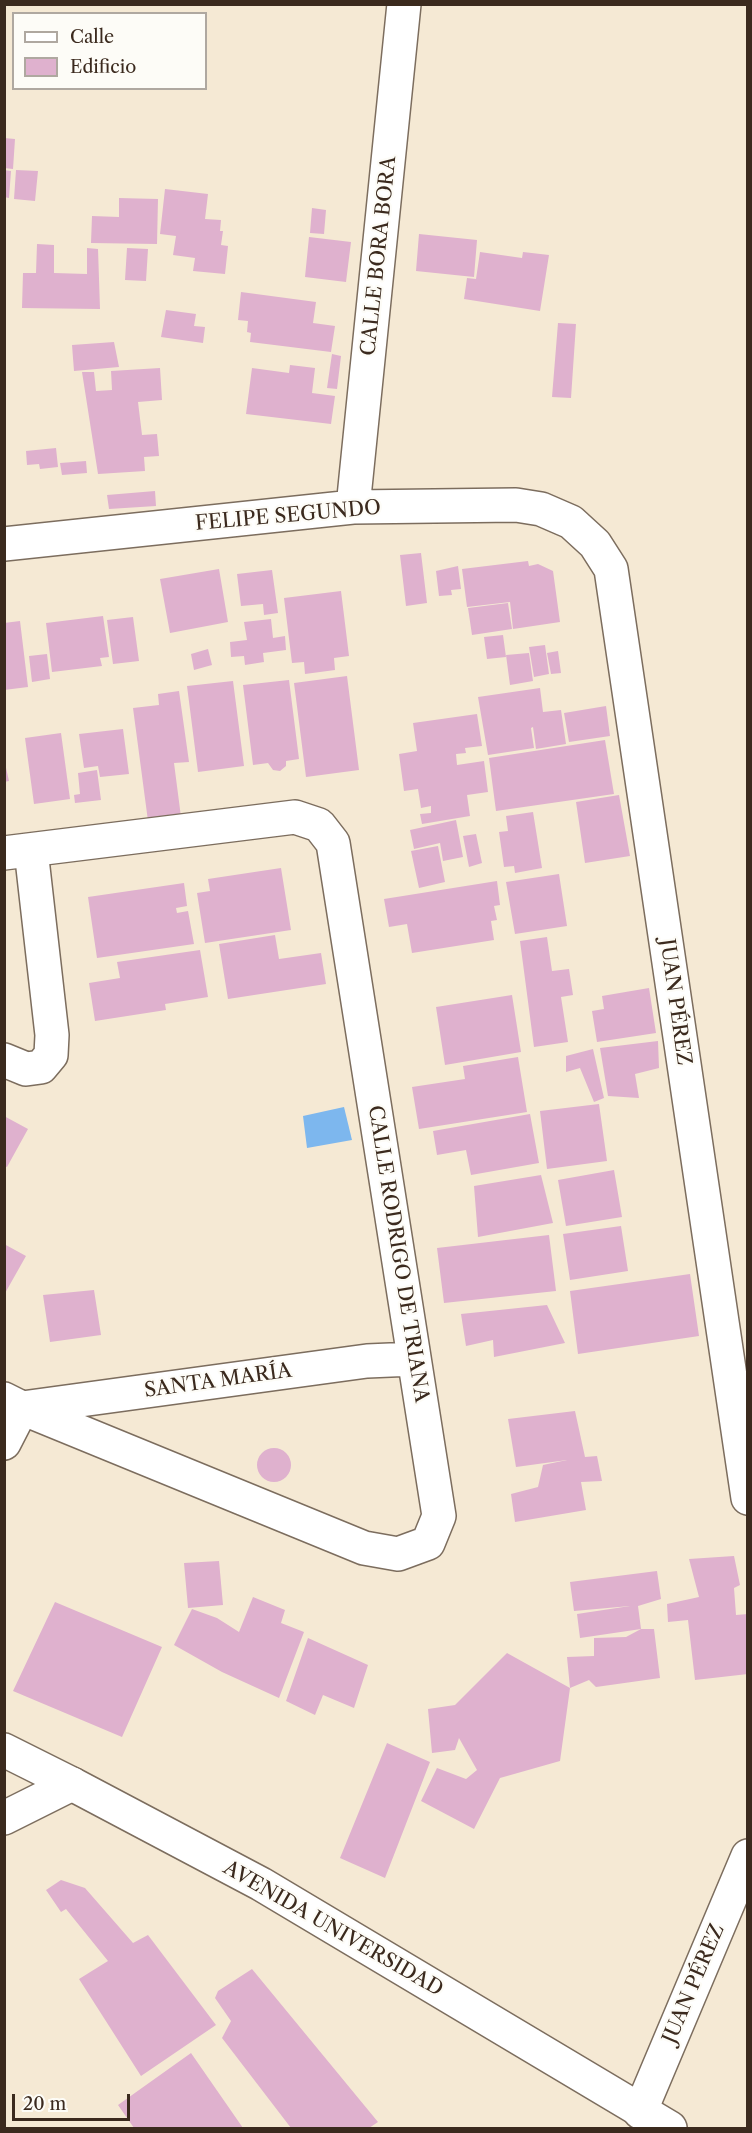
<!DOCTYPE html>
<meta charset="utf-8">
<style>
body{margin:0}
#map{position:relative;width:752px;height:2133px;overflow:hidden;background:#f5e9d4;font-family:"Libre Caslon Text",serif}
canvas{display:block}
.frame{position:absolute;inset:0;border:6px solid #3b2a1e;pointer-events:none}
.legend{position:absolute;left:12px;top:12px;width:195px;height:78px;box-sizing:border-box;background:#fdfcf7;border:2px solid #afa8a0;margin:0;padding:8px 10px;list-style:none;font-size:18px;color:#3b2a1e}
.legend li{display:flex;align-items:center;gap:12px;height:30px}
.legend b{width:30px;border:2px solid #afa8a0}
.scale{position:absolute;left:12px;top:2094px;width:118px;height:27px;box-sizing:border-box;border:3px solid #3b2a1e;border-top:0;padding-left:8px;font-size:18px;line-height:21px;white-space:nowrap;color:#3b2a1e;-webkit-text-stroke:4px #fdfcf7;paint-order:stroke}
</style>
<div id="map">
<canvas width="752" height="2133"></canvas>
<div class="frame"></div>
<ul class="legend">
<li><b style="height:8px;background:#fff"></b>Calle</li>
<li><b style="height:16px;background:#dfb1ce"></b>Edificio</li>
</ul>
<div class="scale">20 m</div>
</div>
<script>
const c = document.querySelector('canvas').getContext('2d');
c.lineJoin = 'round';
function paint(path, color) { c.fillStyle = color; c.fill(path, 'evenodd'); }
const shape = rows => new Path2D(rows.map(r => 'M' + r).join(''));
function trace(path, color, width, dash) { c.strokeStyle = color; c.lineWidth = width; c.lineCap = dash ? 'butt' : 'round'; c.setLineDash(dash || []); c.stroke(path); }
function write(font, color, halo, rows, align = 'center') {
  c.font = font + ' "Libre Caslon Text",serif'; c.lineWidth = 4.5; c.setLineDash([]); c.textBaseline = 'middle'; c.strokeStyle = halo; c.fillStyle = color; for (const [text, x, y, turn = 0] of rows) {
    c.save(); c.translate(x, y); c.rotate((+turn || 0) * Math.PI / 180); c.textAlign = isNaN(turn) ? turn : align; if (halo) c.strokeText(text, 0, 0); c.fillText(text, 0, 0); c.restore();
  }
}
paint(shape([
 [344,1107,352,1140,307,1148,303,1116]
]), '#7db7ee');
paint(shape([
 [4,138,15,139,13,169,4,168],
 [4,170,11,171,9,198,4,197],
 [16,170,38,171,35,201,14,199],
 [165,189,208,194,205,219,221,220,220,231,223,231,221,245,228,246,225,274,193,271,195,258,173,255,176,236,160,234],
 [119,198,158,199,157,244,91,243,92,216,119,217],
 [312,208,326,210,324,234,310,233],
 [419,234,477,240,474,277,416,271],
 [309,237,351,242,346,282,305,277],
 [37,244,54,245,54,273,87,274,87,248,98,249,100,309,22,308,23,273,36,273],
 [127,248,148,249,146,281,125,280],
 [480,252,522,258,523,252,549,255,540,311,464,299,467,278,476,279],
 [241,292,316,302,313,323,335,326,331,352,250,342,251,333,247,332,248,321,238,320],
 [166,310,196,314,194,326,205,327,203,343,161,337],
 [558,323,576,324,571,398,552,397],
 [114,342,119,367,74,371,72,345],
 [332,354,341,356,337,389,327,388],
 [290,365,315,368,312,393,335,396,331,424,246,414,252,368,289,373],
 [160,368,162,400,138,402,142,435,157,434,159,456,144,457,145,471,98,474,82,372,94,372,96,391,112,390,111,371],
 [56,448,58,467,40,469,39,464,27,465,26,451],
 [86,461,87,473,62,475,60,463],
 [155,491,156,506,109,509,107,495],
 [421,553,427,603,406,606,400,555],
 [528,561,529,566,538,564,553,571,560,622,513,629,510,602,467,607,462,569],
 [458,566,461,589,451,590,452,595,439,596,436,571],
 [219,569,228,622,170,633,160,579],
 [272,570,278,613,264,615,263,604,241,606,237,574],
 [341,591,349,656,334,658,335,670,305,674,304,662,292,663,284,598],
 [508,603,512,629,472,635,468,608],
 [103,616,109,657,100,658,102,666,52,672,46,623],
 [133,617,139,661,113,664,107,620],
 [271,619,273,638,285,636,286,650,263,653,264,662,245,665,244,656,231,657,230,642,247,640,244,622],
 [20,621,28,687,4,690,4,623],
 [503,635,506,657,487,659,484,637],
 [545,645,549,674,534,677,529,647],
 [208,649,212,665,194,670,191,654],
 [558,651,561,673,551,674,547,653],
 [529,653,533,681,510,685,506,655],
 [47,654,50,679,32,682,29,656],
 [347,676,359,770,306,777,294,683],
 [289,680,299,759,286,761,286,766,280,771,273,770,268,763,253,765,243,685],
 [233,681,244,766,198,772,187,686],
 [540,688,543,712,561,710,566,744,536,749,533,727,531,728,534,748,488,755,478,697],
 [179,691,189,762,174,763,181,817,148,821,133,708,159,705,158,694],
 [606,706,610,736,569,742,564,713],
 [477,714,482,746,465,748,466,753,456,754,457,765,484,761,488,792,467,795,470,816,422,824,420,814,431,813,431,806,421,808,418,789,404,791,399,754,417,751,413,723],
 [123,729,129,774,100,777,98,766,84,768,79,734],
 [61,733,70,799,34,804,25,738],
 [605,740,614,794,496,811,489,758],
 [4,759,9,781,4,782],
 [97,770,101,800,75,803,74,795,80,794,78,773],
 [619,795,630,856,585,863,576,802],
 [533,812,542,868,515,873,514,866,504,867,499,832,508,831,506,816],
 [456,820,463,857,443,861,440,843,414,849,410,830],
 [476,834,482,863,469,867,463,836],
 [438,846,445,882,419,888,411,851],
 [281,868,291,930,205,943,197,893,210,891,208,879],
 [559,874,567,926,515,934,506,882],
 [497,881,500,905,494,906,497,920,491,921,494,940,412,953,407,924,389,927,384,899],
 [184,883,187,906,176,908,177,913,188,911,194,944,97,958,88,897],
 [275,935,279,959,321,953,326,984,228,999,219,944],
 [547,937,552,971,569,969,573,995,561,997,568,1042,534,1047,520,941],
 [200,950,208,997,165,1004,166,1010,95,1021,89,983,120,978,117,962],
 [649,988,656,1033,597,1042,592,1011,604,1009,602,996],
 [512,995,521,1052,445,1065,436,1007],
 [658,1041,659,1068,635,1074,639,1098,608,1096,600,1048],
 [593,1049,604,1098,594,1102,580,1068,566,1072,566,1056],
 [518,1057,527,1112,419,1129,412,1087,465,1079,463,1066],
 [599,1104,607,1161,547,1169,540,1111],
 [530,1114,539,1163,471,1175,466,1150,437,1155,433,1131],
 [4,1116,28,1129,7,1167,4,1166],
 [614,1170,622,1217,566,1226,558,1180],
 [541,1175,553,1223,478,1237,474,1186],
 [621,1226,628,1271,570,1280,563,1234],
 [549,1235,556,1291,444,1303,437,1248],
 [4,1244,26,1256,4,1295],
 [690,1274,699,1336,578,1354,570,1291],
 [94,1290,101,1335,50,1342,43,1295],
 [547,1305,565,1343,494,1357,493,1340,466,1346,461,1314],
 [575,1411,585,1457,597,1456,602,1481,581,1482,586,1510,515,1522,511,1494,538,1487,543,1465,567,1460,516,1467,508,1419],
 '257 1465a17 17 0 1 1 34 0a17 17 0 1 1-34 0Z',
 [734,1556,740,1585,734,1588,736,1615,748,1614,748,1674,695,1680,688,1620,668,1622,667,1604,699,1597,689,1559],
 [219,1561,223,1605,188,1608,184,1563],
 [657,1571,661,1599,638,1606,641,1629,580,1638,577,1614,630,1606,574,1611,570,1582],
 [253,1597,285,1610,281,1623,304,1632,279,1698,222,1672,174,1645,192,1609,217,1618,239,1632],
 [55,1602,162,1647,122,1737,13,1691],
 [641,1629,654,1629,660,1678,596,1687,589,1680,570,1688,567,1657,594,1656,594,1638,626,1637],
 [308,1638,368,1665,354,1708,323,1695,315,1715,286,1701],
 [507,1653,570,1688,560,1761,500,1778,474,1829,421,1801,437,1768,466,1779,477,1770,459,1738,455,1750,432,1753,428,1709,455,1705],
 [387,1743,430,1762,385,1878,340,1858],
 [61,1880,85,1888,133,1943,148,1935,216,2025,141,2076,79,1979,108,1961,66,1909,61,1912,46,1890],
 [252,1969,378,2122,369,2128,291,2128,222,2038,231,2021,215,1998,218,1991],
 [191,2053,243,2128,134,2128,118,2105]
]), '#dfb1ce');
const minor = shape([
 [353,507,404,4],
 [4,544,353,507,516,505,541,509,571,522,595,544,611,569,748,1498],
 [4,853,295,817,319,825,333,843,439,1516,428,1543,398,1554,364,1548,22,1408,4,1399],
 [4,1060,26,1069,41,1067,51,1055,52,1035,31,850],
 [4,1443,22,1408,367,1361,414,1359],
 [4,1818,72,1784],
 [640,2112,748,1856]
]);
const major = shape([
 [4,1750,72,1784,261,1884,670,2128]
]);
trace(minor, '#7c6d5e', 36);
trace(major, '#7c6d5e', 36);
trace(minor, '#fff', 33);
trace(major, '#fff', 33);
write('20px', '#3b2a1e', '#fdfcf7', [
 ["CALLE BORA BORA",379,256,-84],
 ["FELIPE SEGUNDO",288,516,-5],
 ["JUAN PÉREZ",675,1002,82],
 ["CALLE RODRIGO DE TRIANA",398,1254,81],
 ["SANTA MARÍA",218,1381,-8],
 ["AVENIDA UNIVERSIDAD",333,1929,30],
 ["JUAN PÉREZ",694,1984,-67]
]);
</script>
